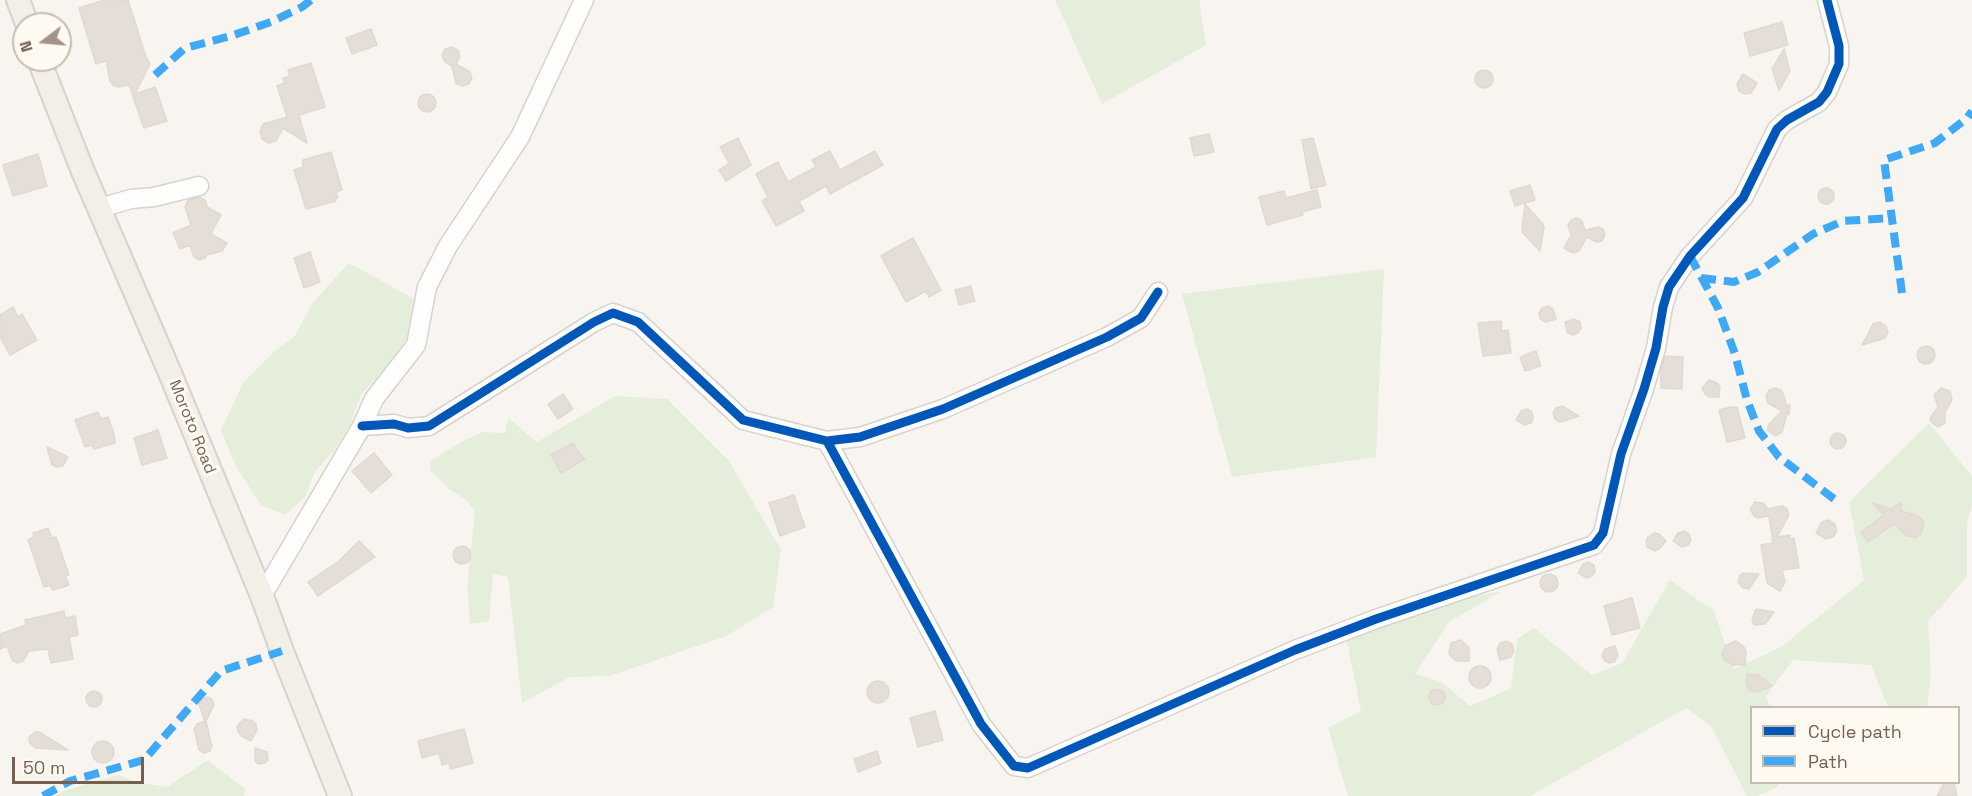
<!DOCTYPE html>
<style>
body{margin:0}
#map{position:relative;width:1972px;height:796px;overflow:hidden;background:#f8f5f0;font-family:"Space Grotesk",sans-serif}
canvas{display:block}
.legend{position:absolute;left:1750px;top:706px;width:210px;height:78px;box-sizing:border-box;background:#fefaf2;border:2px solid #c7bcb1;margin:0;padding:8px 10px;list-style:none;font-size:18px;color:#755f50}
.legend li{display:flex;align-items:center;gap:12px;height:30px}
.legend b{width:30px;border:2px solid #c7bcb1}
.north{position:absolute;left:12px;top:12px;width:60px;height:60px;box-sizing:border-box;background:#fefaf2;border:2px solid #c7bcb1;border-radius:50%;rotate:254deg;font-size:16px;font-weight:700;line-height:24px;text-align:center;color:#755f50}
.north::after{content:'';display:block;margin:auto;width:21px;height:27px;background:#a39488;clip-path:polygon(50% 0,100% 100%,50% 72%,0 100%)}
.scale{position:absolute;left:12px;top:757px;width:132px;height:27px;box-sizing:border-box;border:3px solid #755f50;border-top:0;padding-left:8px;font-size:18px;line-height:21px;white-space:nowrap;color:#755f50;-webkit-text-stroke:4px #fefaf2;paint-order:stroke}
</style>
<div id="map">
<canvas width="1972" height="796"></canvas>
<ul class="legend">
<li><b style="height:8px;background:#0057b8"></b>Cycle path</li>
<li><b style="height:8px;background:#3fa9f5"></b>Path</li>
</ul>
<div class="north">N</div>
<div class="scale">50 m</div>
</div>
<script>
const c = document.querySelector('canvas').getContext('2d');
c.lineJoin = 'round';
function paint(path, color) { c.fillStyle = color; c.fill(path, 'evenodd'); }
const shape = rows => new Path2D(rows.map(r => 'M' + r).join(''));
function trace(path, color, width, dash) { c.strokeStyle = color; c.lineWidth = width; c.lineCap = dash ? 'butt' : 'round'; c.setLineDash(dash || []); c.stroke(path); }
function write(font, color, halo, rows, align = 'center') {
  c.font = font + ' "Space Grotesk",sans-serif'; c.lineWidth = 6; c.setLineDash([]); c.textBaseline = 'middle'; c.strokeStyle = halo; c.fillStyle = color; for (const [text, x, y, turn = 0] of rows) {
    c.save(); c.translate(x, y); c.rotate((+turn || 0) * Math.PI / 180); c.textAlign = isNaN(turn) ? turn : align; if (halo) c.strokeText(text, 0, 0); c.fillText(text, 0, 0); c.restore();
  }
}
paint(shape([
 [1055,0,1199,0,1206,45,1102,104],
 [349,263,414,299,406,339,382,374,361,394,351,423,336,448,315,472,305,497,285,515,261,505,235,465,221,430,243,383,274,352,294,337,314,301],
 [1384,269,1376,457,1232,477,1182,294],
 [615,396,667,399,729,461,781,550,773,607,727,636,609,676,570,677,522,703,508,577,493,574,489,621,470,624,467,587,475,511,466,500,449,489,431,471,430,461,465,440,483,432,505,433,508,418,537,442],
 [1929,423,1972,476,1972,506,1967,523,1967,577,1928,621,1931,674,1927,707,1888,707,1871,665,1793,660,1766,696,1770,707,1752,708,1752,782,1778,783,1779,786,1757,796,1747,796,1711,726,1686,708,1530,796,1348,796,1328,728,1361,711,1343,622,1502,591,1449,622,1415,674,1442,682,1470,706,1511,688,1517,639,1534,628,1592,675,1622,663,1670,580,1714,611,1734,669,1781,647,1864,580,1849,502],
 [208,760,245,789,244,796,54,796,66,790,119,775,137,782,167,787]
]), '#e5eedb');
const building = shape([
 [104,0,128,0,146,57,150,64,135,94,155,87,167,121,144,128,129,85,118,87,113,85,110,81,106,61,96,64,79,8,104,0],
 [1782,22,1788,45,1750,56,1744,33,1782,22],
 [371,29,377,45,352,54,346,38,371,29],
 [452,47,458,50,460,57,456,64,470,72,472,78,469,84,462,86,456,83,452,66,444,61,442,55,445,49,452,47],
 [1784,49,1790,71,1779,90,1772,69,1784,49],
 [311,63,325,107,299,115,307,143,283,128,276,141,269,143,262,139,260,131,263,124,287,117,277,86,284,83,283,78,290,76,288,70,311,63],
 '1475 79a9 9 0 1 1 18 0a9 9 0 1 1-18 0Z',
 [1743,74,1757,83,1751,93,1745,94,1739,91,1737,84,1743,74],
 '418 103a9 9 0 1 1 18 0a9 9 0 1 1-18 0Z',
 [1209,134,1214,152,1194,156,1190,138,1209,134],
 [738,138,751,165,726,181,719,170,729,163,720,147,738,138],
 [1313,138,1326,185,1311,189,1302,140,1313,138],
 [830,151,840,170,875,151,883,165,830,194,826,186,799,201,804,211,776,226,762,201,768,197,756,174,778,162,788,182,816,167,812,160,830,151],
 [331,152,342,190,336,192,338,198,335,199,336,201,306,209,294,170,303,167,303,160,331,152],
 [38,154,47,186,13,196,3,165,38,154],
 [1530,185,1535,200,1515,206,1510,191,1530,185],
 '1818 196a8 8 0 1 1 16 0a8 8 0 1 1-16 0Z',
 [1317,190,1321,207,1302,212,1303,215,1267,225,1259,197,1284,191,1286,198,1317,190],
 [199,197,205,200,207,207,221,215,211,234,227,243,222,251,207,255,205,258,199,260,194,257,190,245,180,249,173,233,191,225,185,207,188,200,199,197],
 [1525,204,1542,223,1544,227,1540,251,1523,233,1522,229,1525,204],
 [1577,218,1582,221,1585,230,1598,227,1603,229,1605,235,1602,241,1596,242,1587,237,1579,251,1573,253,1564,248,1571,235,1568,225,1571,220,1577,218],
 [913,238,941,290,929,297,926,291,906,302,881,256,913,238],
 [310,252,320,282,304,288,294,258,310,252],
 [971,286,975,301,959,305,955,290,971,286],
 [1548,306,1553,309,1556,319,1546,322,1540,319,1539,313,1542,308,1548,306],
 [13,307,18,317,22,314,37,340,10,355,0,337,0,315,13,307],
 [1574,319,1580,322,1581,328,1578,333,1573,335,1567,332,1565,322,1574,319],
 [1501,321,1502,331,1508,330,1511,353,1483,356,1478,323,1501,321],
 [1880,322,1886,326,1888,332,1885,338,1862,345,1873,324,1880,322],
 '1917 355a9 9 0 1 1 18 0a9 9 0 1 1-18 0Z',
 [1536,351,1541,366,1525,371,1520,357,1536,351],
 [1665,356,1683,357,1682,389,1661,388,1661,370,1665,356],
 [1709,380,1717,383,1720,387,1719,397,1709,397,1705,394,1702,388,1709,380],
 [1776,388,1782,391,1787,407,1790,404,1789,415,1787,413,1782,432,1775,436,1767,430,1769,424,1782,411,1768,403,1766,396,1769,390,1776,388],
 [1941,388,1950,391,1952,400,1945,412,1945,423,1938,427,1931,422,1930,418,1938,407,1934,395,1941,388],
 [563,394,573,409,558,419,548,404,563,394],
 [1562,406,1579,416,1560,422,1555,419,1553,413,1556,408,1562,406],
 [1731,407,1737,407,1745,438,1727,442,1719,410,1731,407],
 [1527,409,1532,412,1533,418,1531,423,1525,425,1516,420,1521,411,1527,409],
 [98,412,101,419,108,417,114,434,115,443,94,449,92,445,85,447,75,420,98,412],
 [158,430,167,458,142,465,134,438,158,430],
 '1830 441a8 8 0 1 1 16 0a8 8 0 1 1-16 0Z',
 [573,443,578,452,585,459,561,473,551,455,573,443],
 [47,447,68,457,63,466,57,467,52,465,47,447],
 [374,453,392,475,371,493,352,471,374,453],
 [794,495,805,527,780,536,769,503,794,495],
 [1755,502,1763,503,1768,509,1782,506,1787,509,1789,515,1777,537,1790,535,1790,539,1794,538,1799,568,1782,570,1785,582,1780,591,1767,583,1761,545,1773,543,1769,516,1757,518,1754,516,1750,509,1755,502],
 [1901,502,1901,511,1918,516,1922,519,1924,524,1921,534,1917,537,1907,536,1894,524,1868,542,1861,532,1884,515,1872,503,1892,509,1901,502],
 [1828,520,1835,524,1837,531,1833,537,1826,539,1816,533,1822,522,1828,520],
 [48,528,52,538,56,537,69,575,65,576,69,585,53,590,50,585,44,587,28,540,34,537,33,533,48,528],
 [1684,531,1689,534,1691,540,1688,545,1682,547,1673,541,1678,533,1684,531],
 [1654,533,1659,534,1666,541,1659,549,1655,551,1647,547,1646,542,1647,538,1654,533],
 [359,541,375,557,318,596,308,582,339,561,359,541],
 '453 555a9 9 0 1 1 18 0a9 9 0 1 1-18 0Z',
 [1588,562,1594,565,1595,571,1592,576,1587,578,1578,573,1583,564,1588,562],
 [1744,573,1759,574,1749,589,1743,588,1738,582,1740,575,1744,573],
 '1540 583a9 9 0 1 1 18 0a9 9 0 1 1-18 0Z',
 [1632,598,1640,628,1612,635,1604,606,1632,598],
 [1756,609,1774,612,1765,624,1754,625,1752,619,1756,609],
 [64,611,65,618,75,616,78,635,69,637,73,659,51,663,48,649,29,651,23,661,17,663,12,660,7,646,0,649,0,634,26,625,25,620,64,611],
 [1461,640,1469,648,1469,661,1456,661,1449,654,1451,643,1461,640],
 [1506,641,1512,644,1514,651,1511,657,1500,660,1497,649,1500,643,1506,641],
 [1736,641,1744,647,1746,652,1745,665,1733,665,1724,660,1722,654,1726,645,1736,641],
 [1615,646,1618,656,1614,662,1609,663,1604,660,1602,655,1605,649,1615,646],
 '1469 677a11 11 0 1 1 22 0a11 11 0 1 1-22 0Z',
 [1747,674,1758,675,1772,686,1756,692,1751,691,1746,684,1747,674],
 '867 692a11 11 0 1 1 22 0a11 11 0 1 1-22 0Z',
 '1429 697a8 8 0 1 1 16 0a8 8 0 1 1-16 0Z',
 '86 699a8 8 0 1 1 16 0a8 8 0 1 1-16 0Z',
 [207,697,212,699,214,705,206,721,212,746,210,751,204,753,199,750,194,729,197,724,205,721,199,704,201,699,207,697],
 [935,711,943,740,918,747,910,718,935,711],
 [244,719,253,721,256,725,257,730,251,741,241,736,238,731,237,726,244,719],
 [464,729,473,763,450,769,449,763,442,765,439,753,422,758,418,741,464,729],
 [35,732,39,732,68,750,35,748,29,742,29,737,35,732],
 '92 752a11 11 0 1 1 22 0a11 11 0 1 1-22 0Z',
 [255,748,267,752,268,760,265,763,258,764,255,761,255,748],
 [877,751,881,763,858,772,854,759,877,751],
 [1944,783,1954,783,1957,796,1937,796,1944,783]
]);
paint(building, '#e4ded7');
trace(building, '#e0d9d2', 1.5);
const minor = shape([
 [100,208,131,199,154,197,199,186],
 [362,426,394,424,408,428,429,426,594,322,613,313,638,322,743,420,827,441,860,437,943,409,1107,337,1141,318,1158,292],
 [827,441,981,724,1014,766,1028,768,1295,650,1376,619,1594,545,1603,533,1621,454,1644,389,1656,348,1663,307,1669,287,1690,256,1743,198,1777,129,1787,120,1819,102,1827,92,1839,64,1839,46,1827,0],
 [262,596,362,426,374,399,416,345,427,287,448,246,520,137,584,0]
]);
const major = shape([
 [18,0,27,24],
 [39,60,82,169,170,373,262,596,282,651,340,796]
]);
trace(minor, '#d7d2ce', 21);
trace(major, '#d9d2cc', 26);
trace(minor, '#fefefd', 18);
trace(major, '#f2efe8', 22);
trace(shape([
 [155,75,185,48,231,36,271,22,302,7,311,0],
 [1690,256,1718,308,1735,354,1747,400,1759,431,1779,457,1838,502],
 [1701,278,1734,282,1758,272,1813,234,1843,221,1892,218],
 [1902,293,1884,160,1935,143,1967,118,1972,111],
 [43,796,70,781,144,760,221,671,282,651]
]), '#3fa9f5', 8, [15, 8]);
trace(shape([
 [362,426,394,424,408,428,429,426,594,322,613,313,638,322,743,420,827,441,860,437,943,409,1107,337,1141,318,1158,292],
 [827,441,981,724,1014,766,1028,768,1295,650,1376,619,1594,545,1603,533,1621,454,1644,389,1656,348,1663,307,1669,287,1690,256,1743,198,1777,129,1787,120,1819,102,1827,92,1839,64,1839,46,1827,0]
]), '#0057b8', 9);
write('16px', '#755f50', '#fefaf2', [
 ["Moroto Road",192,427,68]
]);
</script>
